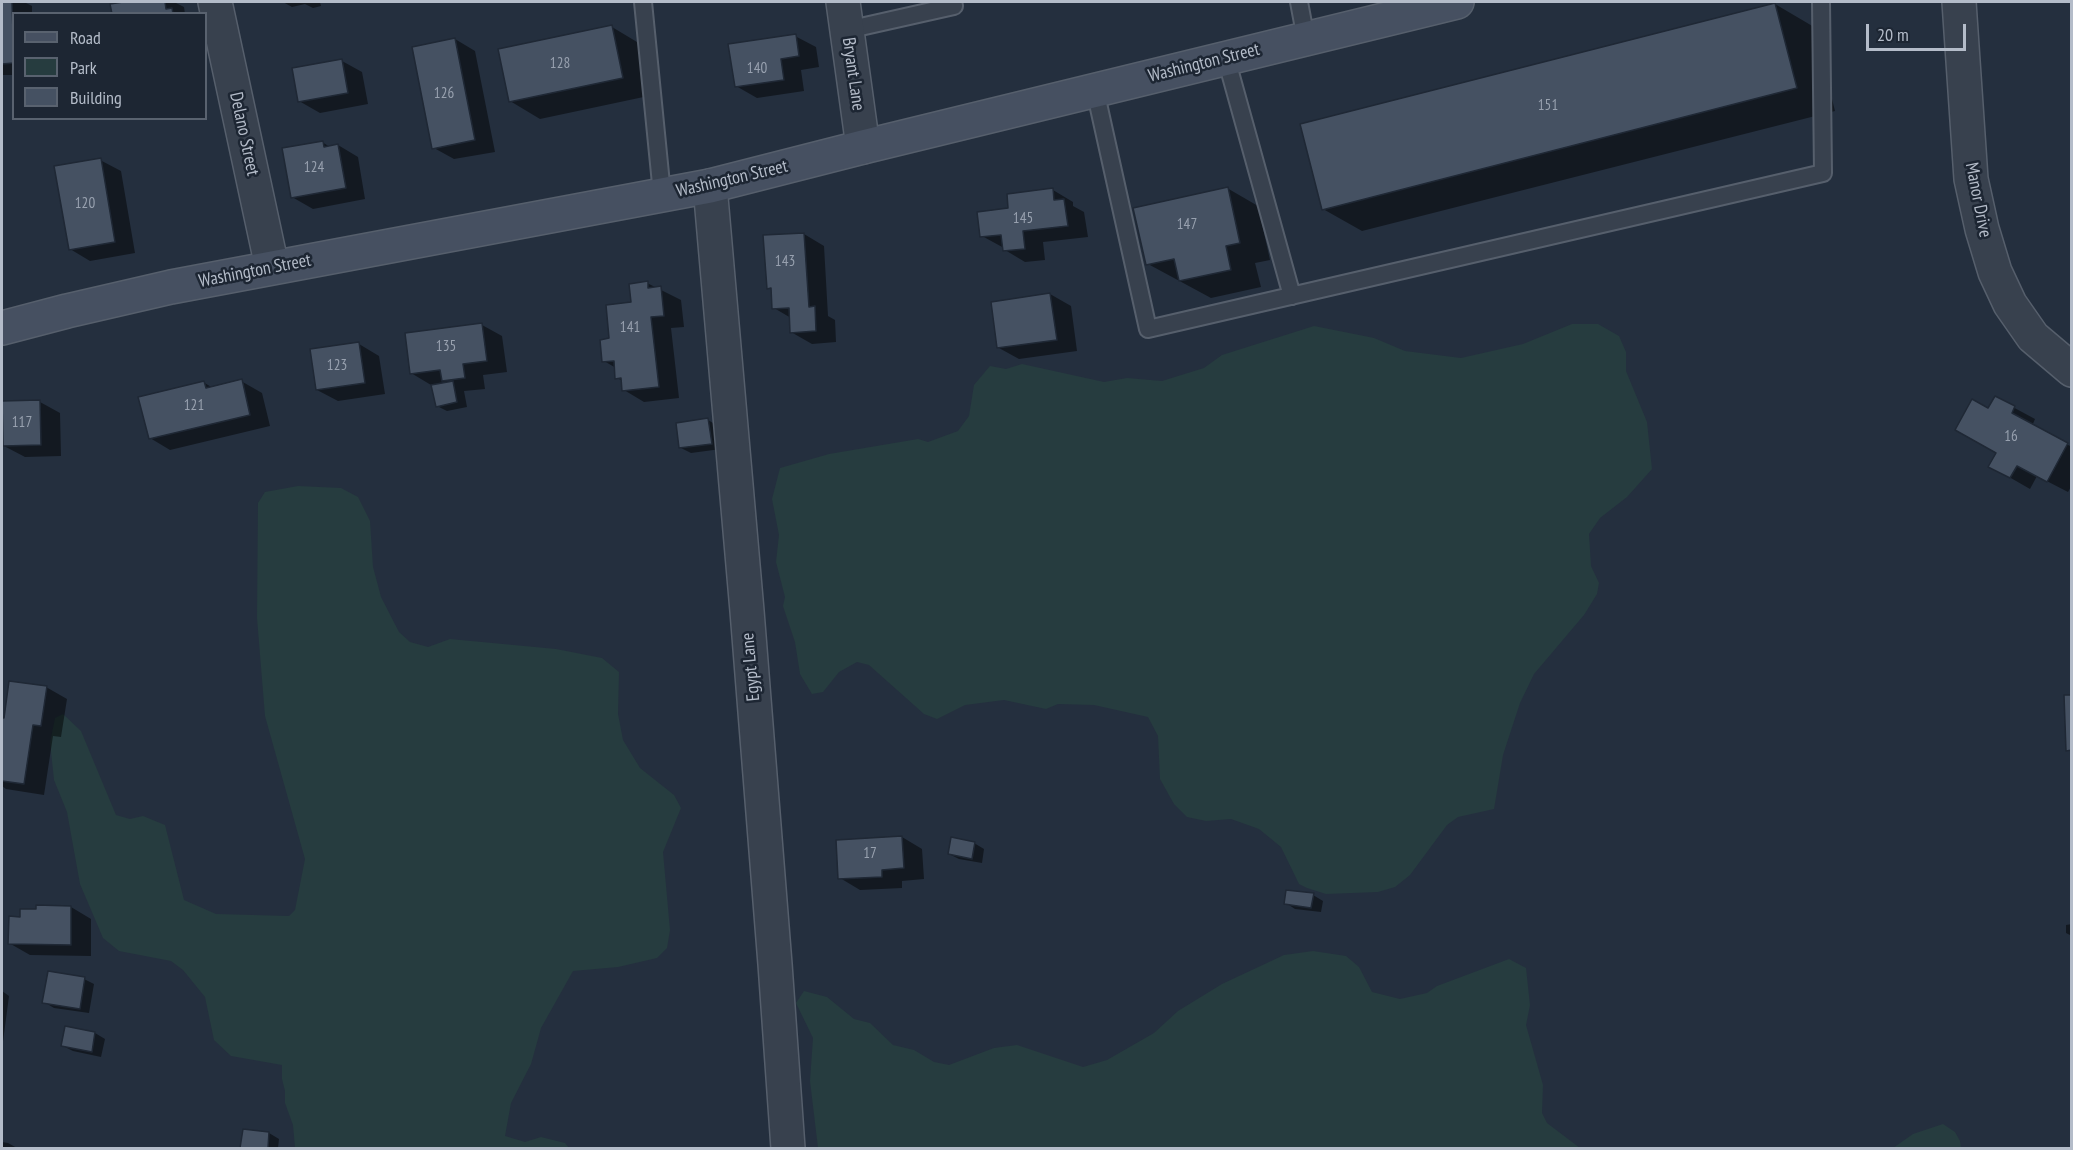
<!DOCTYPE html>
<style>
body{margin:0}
#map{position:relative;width:2073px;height:1150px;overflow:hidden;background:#242f3e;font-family:"PT Sans Narrow",sans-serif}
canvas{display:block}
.frame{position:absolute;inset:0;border:3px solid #b4bcc9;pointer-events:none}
.legend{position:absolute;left:12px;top:12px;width:195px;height:108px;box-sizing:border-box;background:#1d2633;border:2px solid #59626f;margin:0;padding:8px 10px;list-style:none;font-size:18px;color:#b4bcc9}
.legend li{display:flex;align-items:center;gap:12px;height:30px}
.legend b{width:30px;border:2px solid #59626f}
.scale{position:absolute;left:1866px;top:24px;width:100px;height:27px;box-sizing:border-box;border:3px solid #b4bcc9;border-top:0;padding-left:8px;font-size:18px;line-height:21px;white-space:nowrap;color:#b4bcc9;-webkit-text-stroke:4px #1d2633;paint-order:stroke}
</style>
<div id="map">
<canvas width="2073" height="1150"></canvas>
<div class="frame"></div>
<ul class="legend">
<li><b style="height:8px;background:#465061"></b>Road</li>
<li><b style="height:16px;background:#263c3f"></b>Park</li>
<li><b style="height:16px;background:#455162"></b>Building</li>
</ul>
<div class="scale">20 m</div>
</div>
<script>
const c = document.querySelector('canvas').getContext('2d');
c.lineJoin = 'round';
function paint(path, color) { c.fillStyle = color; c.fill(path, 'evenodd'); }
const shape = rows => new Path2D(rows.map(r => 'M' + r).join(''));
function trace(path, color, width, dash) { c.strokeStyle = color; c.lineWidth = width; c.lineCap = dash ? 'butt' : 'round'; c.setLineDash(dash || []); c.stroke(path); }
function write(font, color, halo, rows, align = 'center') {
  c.font = font + ' "PT Sans Narrow",sans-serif'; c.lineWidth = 5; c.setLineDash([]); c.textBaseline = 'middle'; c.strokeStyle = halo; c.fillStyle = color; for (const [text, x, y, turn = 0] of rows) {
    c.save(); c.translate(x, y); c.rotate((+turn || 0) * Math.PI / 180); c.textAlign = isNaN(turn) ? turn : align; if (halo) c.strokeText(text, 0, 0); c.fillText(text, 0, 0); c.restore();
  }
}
paint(shape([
 [1572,324,1598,324,1619,336,1626,352,1626,371,1647,422,1652,469,1627,497,1600,518,1589,534,1591,566,1599,583,1597,594,1584,615,1534,674,1520,703,1503,755,1494,809,1458,817,1447,825,1410,875,1395,887,1378,892,1326,894,1307,888,1299,884,1281,847,1259,829,1231,819,1206,821,1187,817,1174,804,1160,779,1158,736,1148,717,1094,705,1058,704,1046,709,1004,700,965,705,937,719,924,714,869,665,857,662,839,672,823,692,812,694,800,674,795,642,783,606,785,597,776,562,779,535,772,499,780,468,829,454,918,439,928,442,958,431,969,416,974,385,990,366,1006,369,1022,364,1104,382,1127,378,1162,381,1204,368,1222,355,1314,326,1374,338,1405,351,1461,358,1523,344],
 [298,486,341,488,358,497,370,521,373,567,381,597,399,632,410,642,428,647,450,639,556,649,602,658,619,672,618,714,623,740,640,768,674,795,681,808,663,852,670,930,667,948,657,958,618,967,573,971,541,1028,531,1064,511,1103,505,1136,525,1142,541,1137,565,1143,569,1148,295,1148,293,1125,285,1103,285,1091,282,1079,282,1065,231,1056,214,1040,205,997,183,970,171,961,119,951,103,938,80,884,67,812,54,780,50,742,55,718,63,714,81,731,116,815,130,819,143,816,165,825,184,900,216,914,289,916,295,910,305,859,265,716,257,618,258,503,265,492],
 [1313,951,1346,956,1359,967,1372,992,1400,999,1427,993,1437,986,1509,959,1526,968,1530,1005,1526,1025,1543,1085,1542,1113,1547,1123,1580,1148,818,1148,810,1081,813,1038,796,1003,804,991,827,997,854,1019,870,1023,893,1045,914,1050,934,1062,949,1065,994,1048,1017,1045,1083,1067,1107,1060,1154,1033,1178,1011,1222,984,1284,955],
 [1943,1124,1955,1132,1960,1141,1961,1148,1893,1148,1913,1134]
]), '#263c3f');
paint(shape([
 [2,2,24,2,32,6,32,14,14,14,14,75,2,75],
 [131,2,174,2,184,7,185,14,113,14,111,5],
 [283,2,320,2,321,6,313,8,305,4,292,7],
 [1775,4,1814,27,1835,111,1362,231,1323,209],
 [612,27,642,45,653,95,540,119,510,101],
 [795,36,816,47,819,67,801,70,804,91,757,98,736,86],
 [455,39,475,51,495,152,454,159,434,148],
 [342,61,362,72,368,104,320,113,299,101],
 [322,142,330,147,338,145,358,157,365,199,313,209,292,197],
 [100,160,121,171,135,253,90,261,70,249],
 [1227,188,1258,206,1270,260,1255,263,1261,287,1211,298,1148,264],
 [1053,190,1073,202,1073,206,1084,212,1088,237,1043,242,1045,260,1025,262,1005,250,1004,248,982,236,1010,209],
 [804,234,824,246,828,316,835,320,836,342,812,344,791,332,791,318,774,308,773,290,768,288],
 [647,283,681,300,684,327,671,328,679,398,644,402,624,390,623,381,617,378,616,368,604,361,611,339],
 [1050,294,1071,306,1077,351,1019,359,999,348],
 [482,325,502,336,507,372,483,375,485,389,464,391,467,407,447,411,437,406,431,385,411,373],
 [359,344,379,356,385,394,338,401,317,390],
 [241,381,262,393,270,426,170,450,150,438,203,382,213,388],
 [1996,398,2035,419,2032,426,2072,447,2072,485,2068,492,2037,476,2030,489,1990,466,1998,453,1989,410],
 [40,402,60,413,61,456,25,457,4,446],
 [708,420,718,426,721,449,691,453,681,448],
 [46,687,67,699,61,737,53,736,44,795,6,789,2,786,2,719,5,719],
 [902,837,922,849,924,879,902,881,902,888,860,890,840,878],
 [974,843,984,849,982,863,959,859,949,854],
 [1313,895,1323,901,1321,912,1295,909,1286,903],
 [71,907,91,919,91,956,30,955,9,943,21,918],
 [2072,924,2072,936,2066,933,2066,925],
 [84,979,94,984,89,1013,54,1008,44,1002],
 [2,991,9,996,2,1049],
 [95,1033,105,1039,101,1057,73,1051,63,1046],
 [244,1130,269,1133,279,1139,278,1148,242,1148],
 [2,1142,8,1143,17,1148,2,1148]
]), '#0007');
const building = shape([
 [2,2,12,2,14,63,2,64,2,2],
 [123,2,165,2,166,9,172,8,173,14,112,14,110,4,123,2],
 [1775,3,1797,88,1322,210,1300,124,1775,3],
 [612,25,623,78,509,102,498,49,612,25],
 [796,34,799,56,781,59,784,80,735,87,728,44,796,34],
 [455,38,475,140,432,149,412,47,455,38],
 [342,59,348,93,298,102,292,68,342,59],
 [323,141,324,147,338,144,346,188,291,198,282,148,323,141],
 [101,158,115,242,69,250,54,166,101,158],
 [1228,187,1240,243,1226,246,1231,270,1179,281,1174,259,1146,265,1133,208,1228,187],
 [1053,188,1054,200,1064,199,1068,226,1023,231,1025,249,1003,251,1001,235,980,237,977,212,1008,208,1007,194,1053,188],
 [804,233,809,307,815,306,816,331,790,333,789,308,772,309,771,288,767,289,763,235,804,233],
 [648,281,648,288,661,286,664,316,651,317,659,387,622,391,621,378,615,379,614,361,602,362,600,340,609,338,606,305,631,302,629,284,648,281],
 [1050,293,1057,340,997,348,991,302,1050,293],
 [482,323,487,361,463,364,465,378,442,381,440,370,410,374,405,333,482,323],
 [359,342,365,383,316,390,310,349,359,342],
 [242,379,250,415,149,439,138,397,204,381,206,388,242,379],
 [453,381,457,402,436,407,431,385,453,381],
 [1995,396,2015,406,2012,413,2068,443,2047,482,2017,466,2010,478,1988,467,1996,453,1955,430,1972,399,1988,408,1995,396],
 [40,400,41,445,3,446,2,401,40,400],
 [708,418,712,444,679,448,676,423,708,418],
 [9,681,47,686,41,726,33,725,24,784,2,781,2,717,4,718,9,681],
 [2064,695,2072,695,2072,750,2066,751,2064,695],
 [902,836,904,868,882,870,882,877,838,879,836,840,902,836],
 [951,837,975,842,972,859,948,854,951,837],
 [1286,890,1314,893,1311,908,1284,904,1286,890],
 [36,905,71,906,71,945,8,944,9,916,20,917,20,909,36,909,36,905],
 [48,971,85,977,80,1009,42,1003,48,971],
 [65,1026,95,1032,92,1052,61,1046,65,1026],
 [243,1129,269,1132,268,1148,240,1148,243,1129]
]);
paint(building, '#455162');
trace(building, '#1f2835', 1.5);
const service = shape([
 [643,2,662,194],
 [1299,2,1306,39],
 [847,30,954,6,953,2],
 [1226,58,1292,296],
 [1095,90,1148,329,1823,173,1821,2]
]);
const minor = shape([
 [215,2,272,267],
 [843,2,863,147],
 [1959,2,1971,179,1982,229,1995,272,2010,304,2033,337,2072,370],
 [710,186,747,611,775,964,788,1148]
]);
const secondary = shape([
 [2,328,67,311,171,287,710,186,863,147,1457,2]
]);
trace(service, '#565f6c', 20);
trace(minor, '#565f6c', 36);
trace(secondary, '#565f6c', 36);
trace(service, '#38414e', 16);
trace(minor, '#38414e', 33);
trace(secondary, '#465061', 33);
write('15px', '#98a1af', null, [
 ["128",560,64],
 ["140",757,69],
 ["126",444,94],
 ["151",1548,106],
 ["124",314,168],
 ["120",85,204],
 ["145",1023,219],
 ["147",1187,225],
 ["143",785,262],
 ["141",630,328],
 ["135",446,347],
 ["123",337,366],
 ["121",194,406],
 ["117",22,423],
 ["16",2011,437],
 ["17",870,854]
]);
write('18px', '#b4bcc9', '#1d2633', [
 ["Washington Street",1204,63,-14],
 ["Bryant Lane",853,74,82],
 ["Delano Street",244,134,78],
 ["Washington Street",732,179,-13],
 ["Manor Drive",1978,200,79],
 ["Washington Street",255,271,-11],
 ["Egypt Lane",751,667,-95]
]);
</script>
